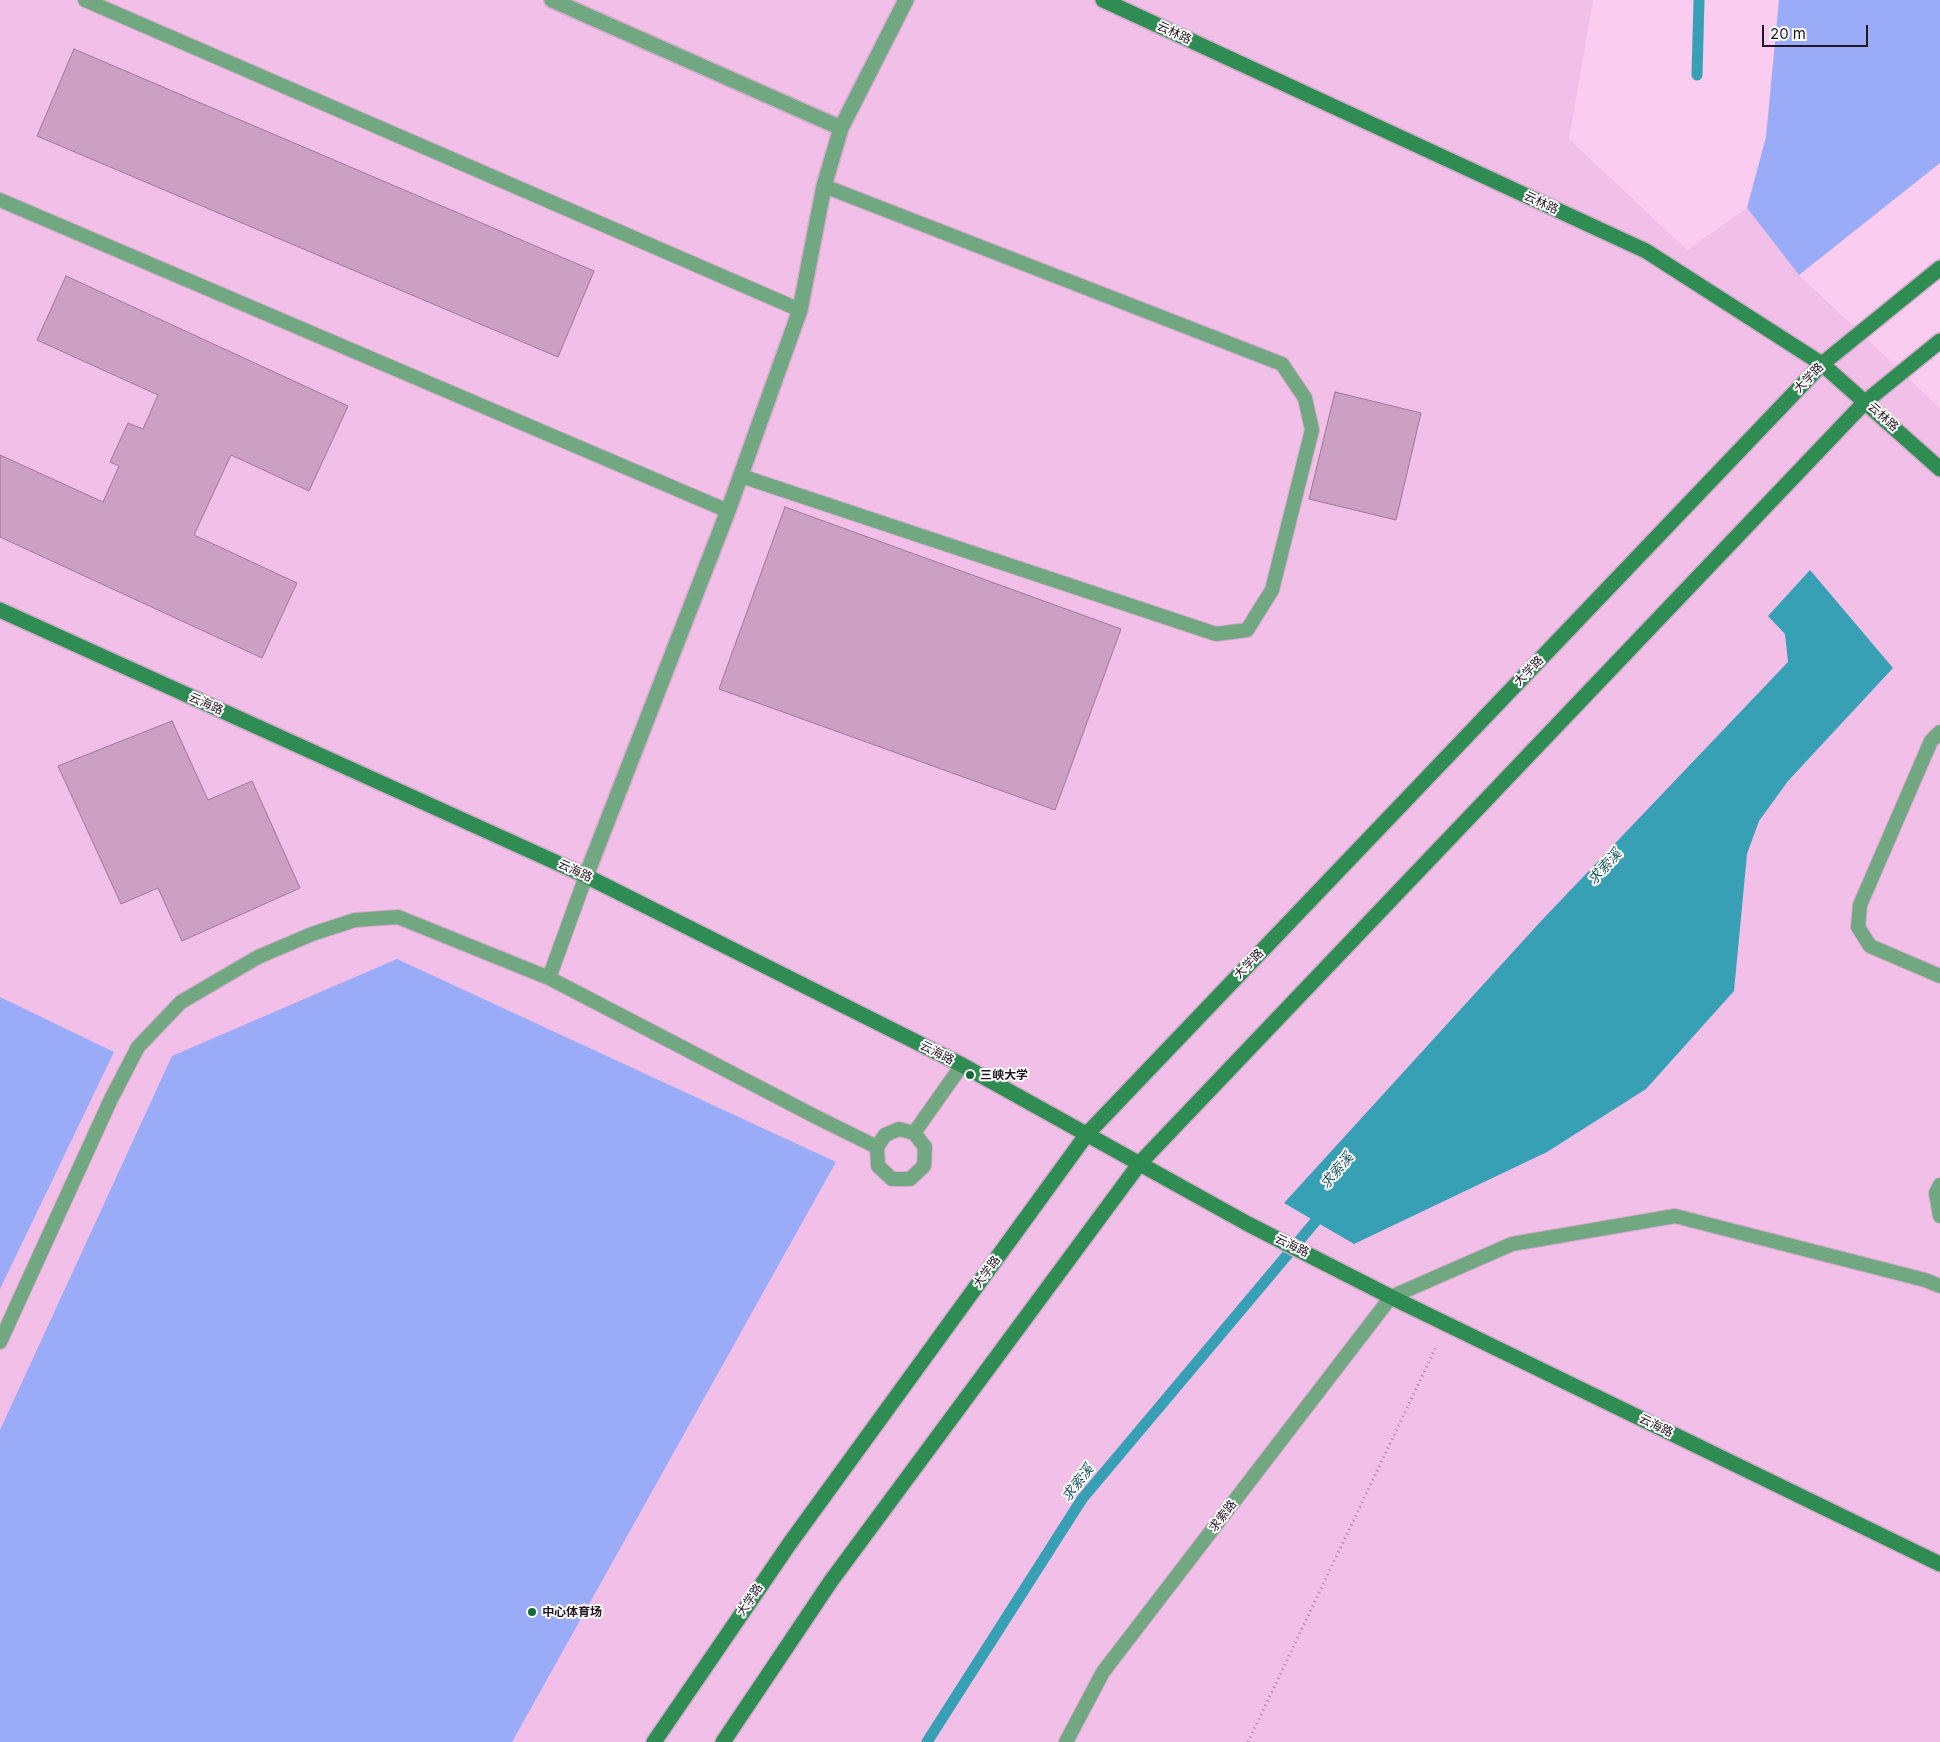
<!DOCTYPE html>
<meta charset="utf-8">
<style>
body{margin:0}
#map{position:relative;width:1940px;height:1742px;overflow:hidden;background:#f9ccf0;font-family:Inter,sans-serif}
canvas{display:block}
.scale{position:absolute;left:1762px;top:25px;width:106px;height:22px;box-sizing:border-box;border:2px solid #241522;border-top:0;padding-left:6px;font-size:15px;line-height:18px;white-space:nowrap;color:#241522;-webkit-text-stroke:4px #fdfdfd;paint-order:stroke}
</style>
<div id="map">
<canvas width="1940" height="1742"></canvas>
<div class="scale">20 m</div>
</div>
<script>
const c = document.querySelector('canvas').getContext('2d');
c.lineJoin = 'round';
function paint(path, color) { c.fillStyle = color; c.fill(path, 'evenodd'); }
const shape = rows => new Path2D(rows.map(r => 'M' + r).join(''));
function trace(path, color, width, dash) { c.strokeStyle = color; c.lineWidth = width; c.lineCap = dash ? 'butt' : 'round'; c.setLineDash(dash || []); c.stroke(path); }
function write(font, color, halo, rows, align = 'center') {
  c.font = font + ' Inter,"Noto Sans SC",sans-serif'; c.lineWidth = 4; c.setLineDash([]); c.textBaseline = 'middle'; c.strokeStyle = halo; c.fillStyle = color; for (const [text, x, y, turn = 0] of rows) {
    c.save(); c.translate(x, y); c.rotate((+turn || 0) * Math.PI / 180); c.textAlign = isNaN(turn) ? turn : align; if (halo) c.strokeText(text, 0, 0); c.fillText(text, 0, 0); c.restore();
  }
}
paint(shape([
 [0,0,1593,0,1569,139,1687,250,1747,208,1799,275,1940,408,1940,1742,0,1742]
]), '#f2bfe8');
paint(shape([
 [1779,0,1940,0,1940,163,1799,275,1747,208,1766,137],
 [397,959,836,1162,512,1742,0,1742,0,1430,172,1056],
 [0,997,114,1052,0,1289]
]), '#9aacf7');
paint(shape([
 [1810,570,1893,668,1788,781,1759,821,1747,854,1734,991,1646,1089,1547,1152,1354,1244,1284,1203,1542,920,1788,662,1785,634,1768,616]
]), '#38a0b5');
trace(shape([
 [1697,75,1699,0],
 [927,1742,1082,1499,1325,1210]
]), '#38a0b5', 11);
const building = shape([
 [74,49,594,271,558,357,37,136,74,49],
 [66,276,348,406,309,491,231,455,194,535,297,583,262,658,0,537,0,455,103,502,119,466,110,462,128,423,143,429,158,395,37,340,66,276],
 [1335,392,1421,413,1396,520,1309,499,1335,392],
 [785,507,1121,629,1055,810,719,689,785,507],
 [172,721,208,800,252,781,300,888,182,941,158,888,121,904,58,766,172,721]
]);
paint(building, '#cca0c3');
trace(building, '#a07798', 1);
const lane = shape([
 [85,0,800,310],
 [0,200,728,511],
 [741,476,1216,634,1247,630,1272,590,1312,430,1305,398,1282,364,824,186],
 [1940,732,1931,741,1860,905,1858,927,1870,946,1940,976],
 [549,978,820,1119,877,1147],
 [899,1129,914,1133,925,1147,924,1166,910,1179,892,1179,878,1166,877,1147,885,1135,899,1129],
 [914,1133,962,1065],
 [1940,1185,1936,1193,1940,1216],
 [0,1342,111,1099,138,1047,181,1002,258,957,312,934,355,920,398,917,549,978,586,876],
 [1066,1742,1103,1672,1391,1297,1512,1244,1675,1216,1925,1280,1940,1286]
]);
const street = shape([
 [552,0,841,128,824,186,800,310,728,511,586,876],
 [841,128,906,0]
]);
const secondary = shape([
 [1103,0,1646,251,1822,364,1940,469],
 [0,610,586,876,962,1065,1248,1224,1391,1297,1940,1564],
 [654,1742,790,1543,1087,1134,1822,364,1940,268],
 [723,1742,831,1581,1140,1163,1865,402,1940,341]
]);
trace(lane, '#d3abcb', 16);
trace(street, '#d3abcb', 18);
trace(secondary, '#d3abcb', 18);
trace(shape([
 [1248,1742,1436,1347]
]), '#a4839e', 3, [1, 4]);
trace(lane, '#71a881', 14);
trace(street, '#71a881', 15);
trace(secondary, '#2f8d54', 15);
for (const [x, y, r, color] of [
 [970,1075,5,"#146839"],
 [532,1612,5,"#146839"]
]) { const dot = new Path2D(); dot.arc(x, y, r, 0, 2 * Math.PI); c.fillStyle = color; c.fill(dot); trace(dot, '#fdfdfd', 2); }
write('12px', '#241522', '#fdfdfd', [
 ["云林路",1174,33,25],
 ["云林路",1541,203,25],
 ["大学路",1809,378,-46],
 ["云林路",1883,417,42],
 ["大学路",1529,671,-46],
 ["云海路",206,704,24],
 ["云海路",575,871,25],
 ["大学路",1249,964,-46],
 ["云海路",937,1053,27],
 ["云海路",1292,1246,26],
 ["大学路",987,1272,-54],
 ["云海路",1656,1426,26],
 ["求索路",1223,1516,-52],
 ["大学路",750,1600,-56]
]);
write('bold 12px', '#241522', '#fdfdfd', [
 ["三峡大学",980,1075],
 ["中心体育场",542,1612]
], 'left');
write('italic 14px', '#1d5662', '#fdfdfd', [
 ["求索溪",1605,867,-48],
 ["求索溪",1337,1171,-50],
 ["求索溪",1078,1483,-52]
]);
</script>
